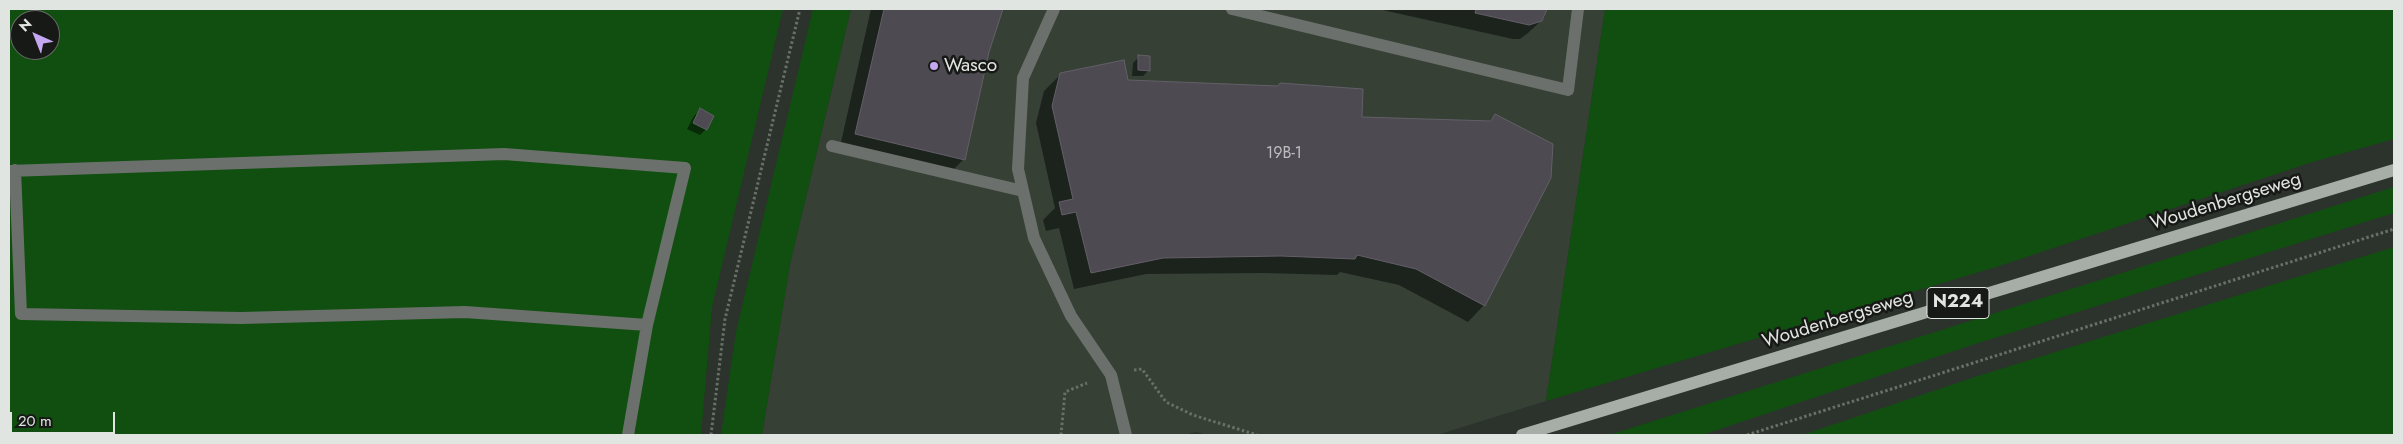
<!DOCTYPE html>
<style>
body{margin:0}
#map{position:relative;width:2403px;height:444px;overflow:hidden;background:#2c332c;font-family:Jost,sans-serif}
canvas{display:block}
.frame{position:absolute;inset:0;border:10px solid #e1e5e1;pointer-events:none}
.north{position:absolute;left:10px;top:10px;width:50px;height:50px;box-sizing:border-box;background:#171916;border:1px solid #686b67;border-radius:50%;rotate:316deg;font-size:14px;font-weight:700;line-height:20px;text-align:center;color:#e1e5e1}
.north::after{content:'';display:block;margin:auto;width:18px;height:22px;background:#c5a7f1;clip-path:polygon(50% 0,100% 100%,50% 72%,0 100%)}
.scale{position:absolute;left:10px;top:412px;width:105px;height:22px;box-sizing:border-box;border:2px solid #e1e5e1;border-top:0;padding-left:6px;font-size:15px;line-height:18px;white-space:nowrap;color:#e1e5e1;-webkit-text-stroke:4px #171916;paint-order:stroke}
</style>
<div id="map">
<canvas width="2403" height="444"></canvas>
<div class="frame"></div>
<div class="north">N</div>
<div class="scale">20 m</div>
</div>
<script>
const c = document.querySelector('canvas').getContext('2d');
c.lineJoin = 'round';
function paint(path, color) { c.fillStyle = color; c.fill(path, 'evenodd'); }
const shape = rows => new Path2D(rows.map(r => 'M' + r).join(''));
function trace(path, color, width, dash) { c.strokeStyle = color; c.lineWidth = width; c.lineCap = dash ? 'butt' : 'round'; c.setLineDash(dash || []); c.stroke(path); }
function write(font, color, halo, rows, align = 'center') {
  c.font = font + ' Jost,sans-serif'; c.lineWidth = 5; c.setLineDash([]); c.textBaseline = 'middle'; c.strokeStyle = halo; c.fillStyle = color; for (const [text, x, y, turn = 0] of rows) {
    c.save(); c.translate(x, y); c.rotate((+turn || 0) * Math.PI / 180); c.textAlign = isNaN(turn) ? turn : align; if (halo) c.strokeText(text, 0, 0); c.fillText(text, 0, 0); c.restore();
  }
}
paint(shape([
 [851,9,1605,9,1546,401,1437,435,1208,435,1196,432,1184,435,762,435,790,264]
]), '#364035');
paint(shape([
 [9,9,783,9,712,307,701,435,9,435],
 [20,20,50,20,50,50,20,50],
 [813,9,851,9,790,264,762,435,721,435,736,332],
 [1605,9,2394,9,2394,139,2309,163,1993,268,1546,401],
 [2394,187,2394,213,1972,345,1702,435,1609,435],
 [2394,247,2394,435,1802,435,1981,375]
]), '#104f10');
paint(shape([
 [871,9,1002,9,988,51,964,159,947,176,839,151],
 [1378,9,1546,9,1544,18,1528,33,1520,39,1513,39],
 [1139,57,1149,70,1143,76,1132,76,1133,63],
 [1061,74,1127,81,1360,118,1488,123,1495,116,1484,305,1468,322,1399,285,1340,272,1337,275,1263,273,1146,274,1074,289,1059,228,1046,231,1043,220,1055,208,1036,123,1044,91],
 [700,110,706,129,700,135,687,129,694,116]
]), '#0007');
const building = shape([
 [884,9,1003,9,989,52,965,160,855,134,884,9],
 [1476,9,1547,9,1542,21,1529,25,1475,13,1476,9],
 [1138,55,1150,56,1150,71,1138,70,1138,55],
 [1124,60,1128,80,1278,86,1280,83,1363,89,1362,117,1491,121,1495,114,1553,144,1551,178,1485,306,1416,269,1357,255,1355,259,1281,256,1163,258,1091,273,1076,212,1062,215,1059,202,1073,199,1052,106,1060,73,1124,60],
 [700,108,714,116,707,130,693,123,700,108]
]);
paint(building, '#4d4a52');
trace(building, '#625f68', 1);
trace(shape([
 [1134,370,1142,369,1166,402,1193,415,1257,435],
 [711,435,725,319,800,9],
 [1061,435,1065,392,1087,383],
 [1747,435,2394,229]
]), '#696f69', 3, [2.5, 2.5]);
trace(shape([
 [1054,9,1023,78,1018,169,1034,238,1071,316,1111,375,1126,435],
 [1232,9,1568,90,1578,9],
 [832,146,1023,191],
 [15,170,21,314,241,318,465,312,647,325],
 [9,171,504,154,685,168,647,325,628,435]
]), '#6c706c', 12);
trace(shape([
 [1522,435,2394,170]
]), '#a7aea7', 12);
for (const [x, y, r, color] of [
 [934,66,5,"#c5a7f1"]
]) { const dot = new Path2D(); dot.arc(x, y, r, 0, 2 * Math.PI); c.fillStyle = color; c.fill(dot); trace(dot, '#171916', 2); }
write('16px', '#bcbebd', null, [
 ["19B-1",1284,154]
]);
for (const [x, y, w] of [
 [1958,303,62]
]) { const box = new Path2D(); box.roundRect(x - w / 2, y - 15.5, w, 31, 4); c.fillStyle = '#171916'; c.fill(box); trace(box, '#e1e5e1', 1); }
write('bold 18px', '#e1e5e1', null, [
 ["N224",1958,303]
]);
write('19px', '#e1e5e1', '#171916', [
 ["Wasco",944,66]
], 'left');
write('19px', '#e1e5e1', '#171916', [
 ["Woudenbergseweg",2226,202,-17],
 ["Woudenbergseweg",1838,320,-17]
]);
</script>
